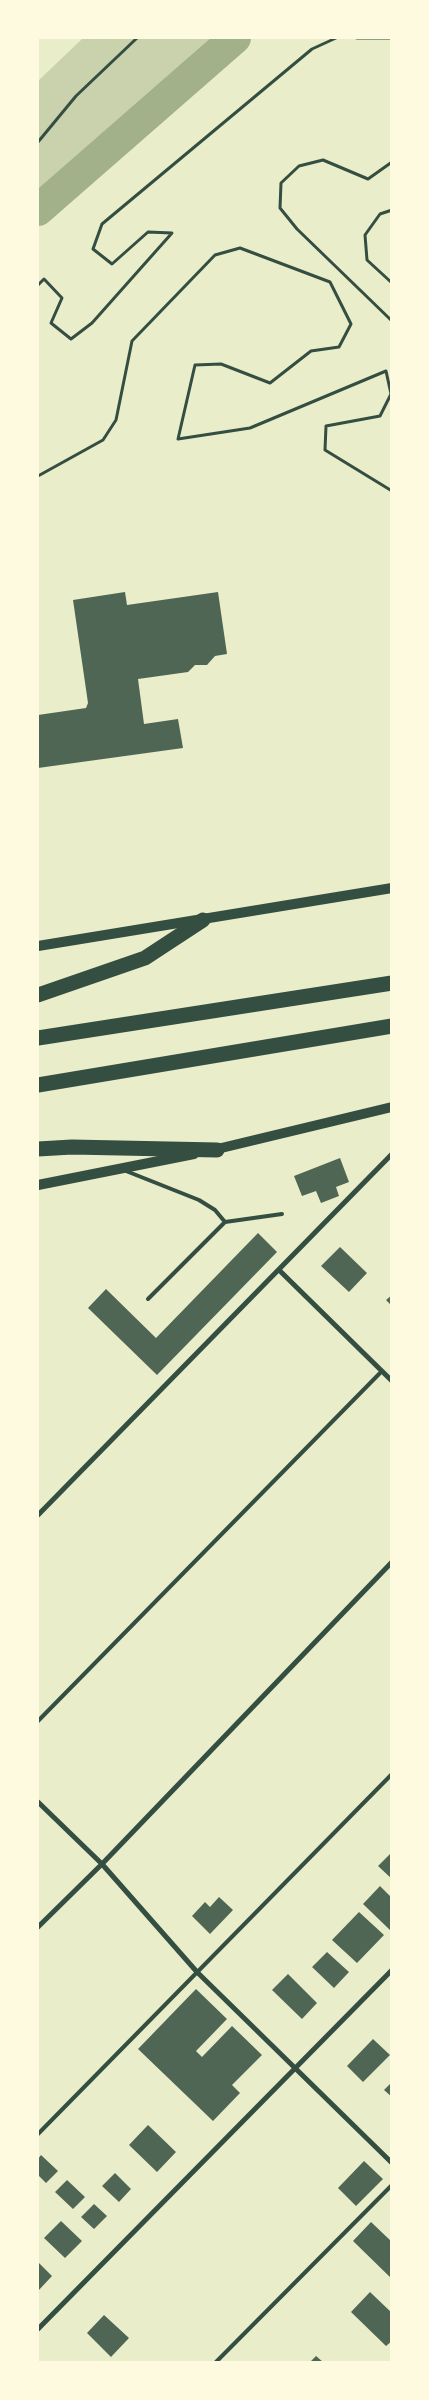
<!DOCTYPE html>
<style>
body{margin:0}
#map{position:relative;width:429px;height:2400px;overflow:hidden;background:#e9edc9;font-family:Jost,sans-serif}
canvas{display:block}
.frame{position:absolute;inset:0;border:39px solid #fefae0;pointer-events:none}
</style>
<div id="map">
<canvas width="429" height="2400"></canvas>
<div class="frame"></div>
</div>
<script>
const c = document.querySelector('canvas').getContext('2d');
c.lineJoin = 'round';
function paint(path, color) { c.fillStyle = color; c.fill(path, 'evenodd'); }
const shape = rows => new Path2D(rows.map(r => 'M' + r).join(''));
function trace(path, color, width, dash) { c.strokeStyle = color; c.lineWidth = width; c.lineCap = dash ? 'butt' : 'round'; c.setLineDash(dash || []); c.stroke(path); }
paint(shape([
 [83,38,235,38,38,210,38,81]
]), '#cad2ad');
trace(shape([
 [38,210,235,38]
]), '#a3b18a', 32);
paint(shape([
 [125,592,127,605,218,592,227,654,215,656,207,665,195,665,188,672,138,679,144,724,178,719,183,748,38,768,38,715,86,708,88,703,73,600],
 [340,1158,349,1182,336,1187,339,1196,321,1203,316,1191,302,1196,294,1176],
 [258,1233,277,1252,157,1375,88,1308,106,1289,156,1338],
 [340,1247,367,1273,349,1292,321,1266],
 [392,1295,392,1306,386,1300],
 [392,1852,392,1879,378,1866],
 [380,1886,392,1898,390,1930,363,1904],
 [219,1897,233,1910,210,1934,192,1916,205,1902,210,1907],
 [359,1912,384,1935,357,1963,332,1940],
 [327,1952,349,1972,334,1988,312,1967],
 [288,1974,317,2003,302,2019,272,1990],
 [196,1989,227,2019,196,2051,202,2057,232,2026,262,2055,232,2085,240,2093,213,2121,138,2049],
 [373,2039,390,2055,363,2082,347,2066],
 [392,2082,392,2097,384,2090],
 [148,2125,176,2152,157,2172,129,2145],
 [41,2155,58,2171,46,2183,38,2175,38,2159],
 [364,2161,383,2179,356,2206,338,2188],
 [115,2173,131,2189,119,2202,102,2186],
 [67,2180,85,2197,73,2209,55,2192],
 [94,2204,107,2216,94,2229,81,2217],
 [61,2221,82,2241,65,2258,44,2238],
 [371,2222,392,2242,392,2279,353,2241],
 [38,2262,52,2276,38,2291],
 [370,2292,392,2313,392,2341,386,2346,351,2312],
 [104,2315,129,2338,111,2357,87,2333],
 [316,2356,323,2362,310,2362]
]), '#4f6655');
trace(shape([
 [357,38,392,38],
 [38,142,76,96,137,38],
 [392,162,368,179,323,160,299,166,281,183,280,208,297,229,392,321],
 [392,210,380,214,365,235,367,260,392,283],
 [38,285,44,279,62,298,51,323,71,339,92,323,172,233,148,232,112,264,93,249,102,224,312,49,336,38],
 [38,476,103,440,116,420,132,341,215,255,240,248,330,282,351,324,339,347,311,351,270,383,221,364,195,365,178,439,250,428,386,371,391,394,380,416,326,426,325,450,392,491]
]), '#344e41', 3);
trace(shape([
 [126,1171,199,1200,215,1210,225,1222,148,1299],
 [225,1222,282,1214],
 [38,1721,381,1372],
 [38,2134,392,1774],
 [216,2362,392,2185]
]), '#344e41', 4);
trace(shape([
 [279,1270,392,1381],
 [38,1515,392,1154],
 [38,1802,102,1864,197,1972,392,2163],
 [38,1927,102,1864,392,1562],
 [38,2329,392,1970]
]), '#344e41', 5);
trace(shape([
 [38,946,392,888],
 [213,1150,392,1107],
 [38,1185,194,1154]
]), '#344e41', 10);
trace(shape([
 [38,995,145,958,203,920],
 [38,1038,392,983],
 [38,1085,392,1026],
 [38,1149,72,1147,217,1150]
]), '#344e41', 15);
</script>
